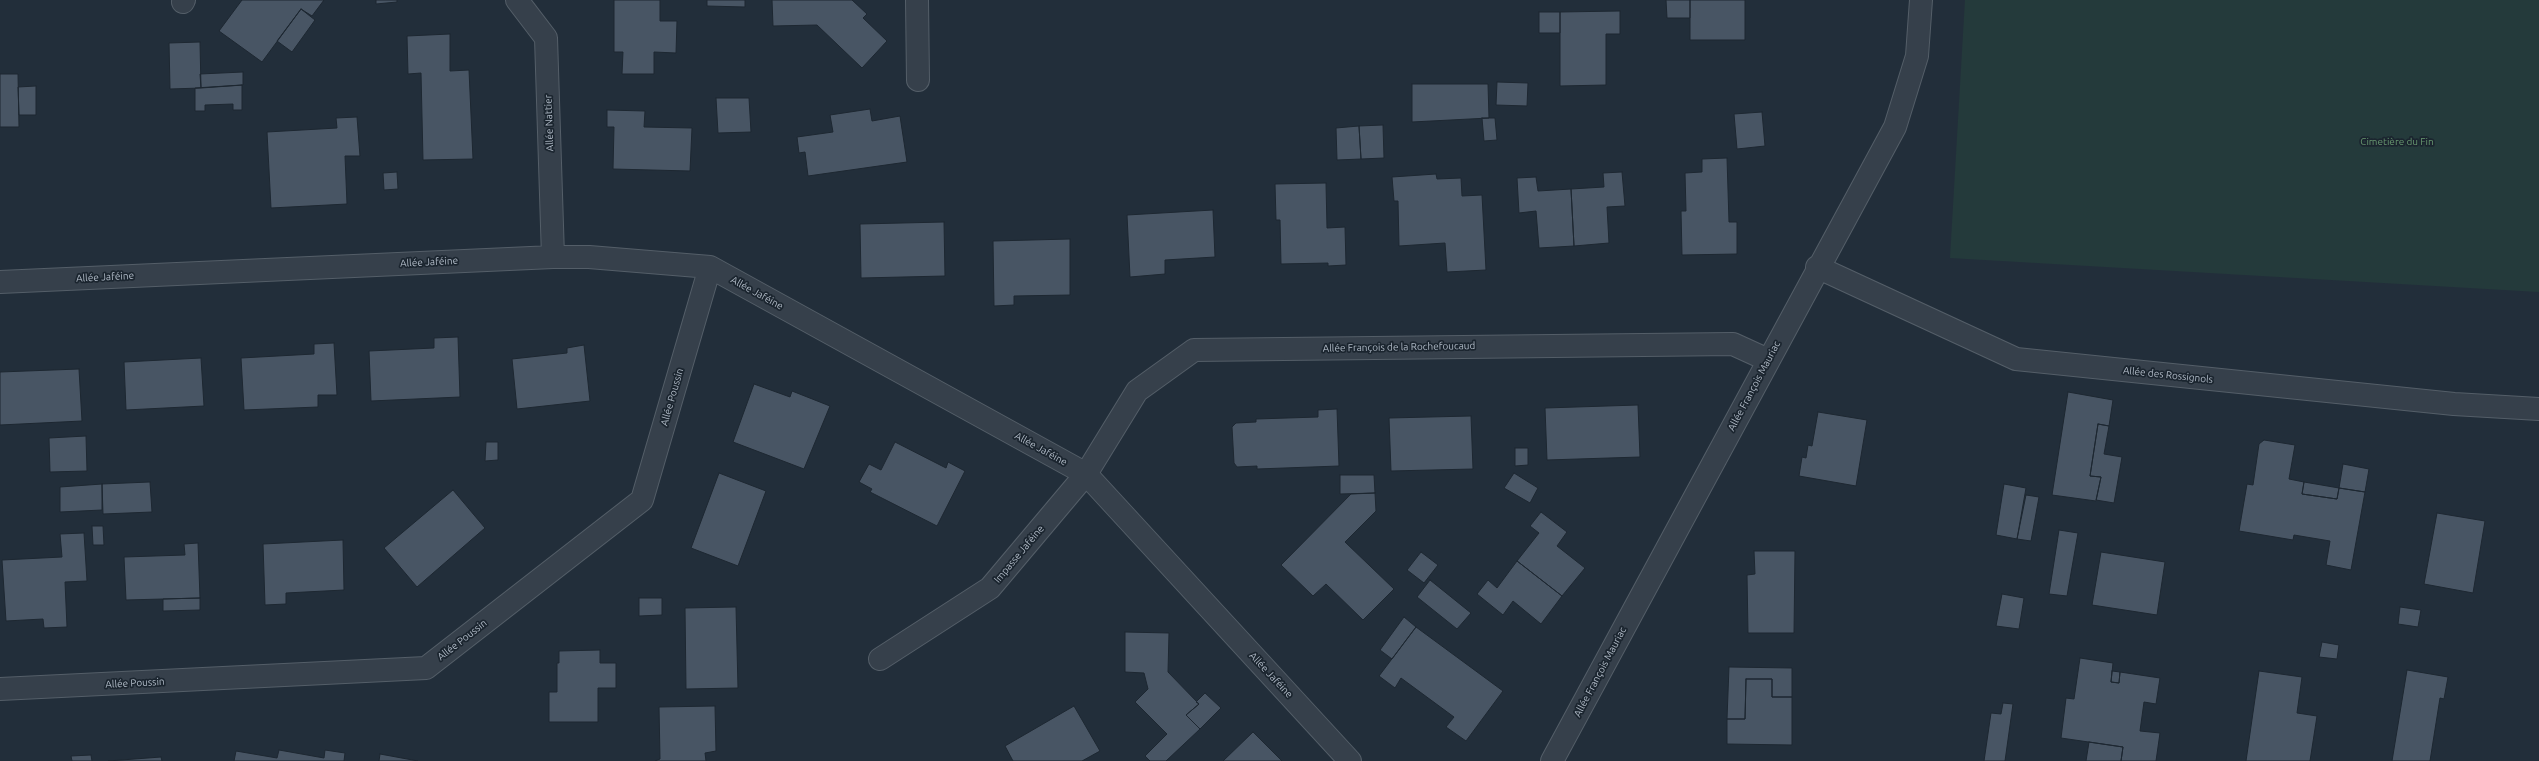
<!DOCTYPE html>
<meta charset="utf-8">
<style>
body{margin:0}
canvas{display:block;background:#222e3a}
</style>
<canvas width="2539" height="761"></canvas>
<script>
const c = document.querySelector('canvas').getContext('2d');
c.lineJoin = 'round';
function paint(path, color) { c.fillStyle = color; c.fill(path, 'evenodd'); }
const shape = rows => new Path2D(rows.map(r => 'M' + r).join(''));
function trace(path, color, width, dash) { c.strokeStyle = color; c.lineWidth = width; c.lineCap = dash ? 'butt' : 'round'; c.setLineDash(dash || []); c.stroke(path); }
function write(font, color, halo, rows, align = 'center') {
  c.font = font + ' Ubuntu,sans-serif'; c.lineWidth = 3.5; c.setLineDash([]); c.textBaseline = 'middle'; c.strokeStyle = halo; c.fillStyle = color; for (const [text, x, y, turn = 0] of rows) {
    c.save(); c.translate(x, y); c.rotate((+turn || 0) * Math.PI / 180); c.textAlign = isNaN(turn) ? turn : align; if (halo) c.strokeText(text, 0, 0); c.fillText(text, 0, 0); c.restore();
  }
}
paint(shape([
 [1965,0,2539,0,2539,292,1950,258]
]), '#243a3b');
const building = shape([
 [242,0,324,0,312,16,301,9,262,62,219,31,242,0],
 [376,0,397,0,397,2,376,4,376,0],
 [614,0,660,0,660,21,677,21,676,53,654,52,654,74,622,74,623,52,614,52,614,0],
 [707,0,745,0,745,7,707,6,707,0],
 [772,0,852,0,867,14,863,18,887,41,862,68,817,25,773,26,772,0],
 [1666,0,1690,0,1690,18,1667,18,1666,0],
 [1690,0,1745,0,1745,40,1690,40,1690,0],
 [301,9,315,20,292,52,277,41,301,9],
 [1620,11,1620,34,1606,34,1606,85,1560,86,1560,12,1620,11],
 [1539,12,1560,12,1560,33,1539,33,1539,12],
 [450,34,450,71,469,70,473,159,423,160,421,73,408,74,407,36,450,34],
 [200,42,201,88,170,89,169,43,200,42],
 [243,72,243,85,201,88,200,74,243,72],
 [0,74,18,74,19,127,0,127,0,74],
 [1497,82,1528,83,1527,106,1496,105,1497,82],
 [1412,84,1488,84,1489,118,1412,122,1412,84],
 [242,85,242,110,233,110,233,104,205,105,205,111,195,111,195,88,242,85],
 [36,86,36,115,19,115,18,87,36,86],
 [716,98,749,98,751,132,718,133,716,98],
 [870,109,872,121,900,116,907,162,808,176,805,152,799,153,797,137,833,132,830,115,870,109],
 [607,110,645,111,644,127,692,128,690,171,613,169,614,127,607,127,607,110],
 [1762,112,1765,146,1737,149,1734,114,1762,112],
 [357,117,360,156,345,156,347,204,271,208,267,132,337,128,336,118,357,117],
 [1482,118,1495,118,1497,140,1484,141,1482,118],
 [1383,125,1384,158,1361,159,1359,126,1383,125],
 [1359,126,1361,159,1337,160,1336,128,1359,126],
 [1727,158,1729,222,1737,222,1737,254,1682,255,1681,211,1686,211,1685,173,1702,172,1702,159,1727,158],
 [397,172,398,189,384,190,383,173,397,172],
 [1622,172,1625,206,1607,207,1609,243,1574,246,1571,189,1604,187,1603,173,1622,172],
 [1436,174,1437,179,1461,178,1462,196,1482,195,1486,270,1447,272,1445,243,1399,246,1398,201,1394,201,1392,177,1436,174],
 [1536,177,1538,191,1571,189,1574,246,1539,248,1536,211,1519,213,1517,178,1536,177],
 [1326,183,1327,228,1345,227,1346,265,1328,266,1328,263,1281,264,1280,220,1276,220,1275,184,1326,183],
 [1213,210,1215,257,1165,260,1165,274,1130,277,1127,215,1213,210],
 [944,222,945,276,861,278,860,224,944,222],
 [1070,239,1070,295,1014,296,1014,305,994,306,993,241,1070,239],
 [458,337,460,397,371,401,369,351,434,348,434,338,458,337],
 [334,343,337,395,318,395,318,407,244,410,241,358,314,354,314,344,334,343],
 [584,345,590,401,517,409,512,359,567,353,567,348,584,345],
 [201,358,204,406,126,410,124,362,201,358],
 [79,369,82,421,0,425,0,372,79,369],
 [754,384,790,397,792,391,830,406,804,469,733,442,754,384],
 [2068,392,2113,400,2109,426,2098,424,2090,476,2101,477,2096,501,2052,495,2068,392],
 [1638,405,1640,457,1547,460,1545,408,1638,405],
 [1337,409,1339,466,1257,469,1257,466,1237,467,1234,463,1232,427,1236,423,1256,422,1256,419,1318,417,1318,410,1337,409],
 [1818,412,1867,420,1856,486,1799,476,1802,457,1806,458,1808,445,1812,446,1818,412],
 [1471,416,1473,469,1391,471,1389,418,1471,416],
 [2098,424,2109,426,2104,454,2122,457,2114,503,2096,500,2101,477,2090,476,2098,424],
 [86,436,87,471,50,472,49,438,86,436],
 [2264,440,2295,445,2289,479,2304,482,2302,494,2337,499,2339,488,2365,492,2351,570,2326,565,2330,541,2294,535,2293,540,2239,531,2247,484,2253,485,2259,444,2264,440],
 [486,442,498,442,498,460,485,461,486,442],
 [895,442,946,468,948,462,965,471,937,526,870,492,872,489,859,482,869,464,881,470,895,442],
 [1515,448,1528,448,1528,465,1515,466,1515,448],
 [2343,464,2369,469,2365,492,2339,488,2343,464],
 [719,473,766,491,738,566,691,548,719,473],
 [1514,473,1538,488,1530,503,1504,488,1514,473],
 [1340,475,1374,475,1375,493,1340,494,1340,475],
 [150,482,152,512,103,514,102,484,150,482],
 [2304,482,2339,488,2337,499,2302,494,2304,482],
 [102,484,102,510,60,512,60,487,102,484],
 [2004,484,2026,488,2017,539,1996,535,2004,484],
 [453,490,485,528,417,587,384,548,453,490],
 [1375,493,1376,511,1345,542,1394,589,1363,620,1326,584,1313,596,1281,565,1351,494,1375,493],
 [2026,495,2039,497,2031,541,2017,539,2026,495],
 [1541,512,1567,532,1557,546,1585,568,1562,596,1517,561,1539,533,1530,526,1541,512],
 [2437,513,2485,521,2473,593,2424,584,2437,513],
 [92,526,103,526,104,545,93,545,92,526],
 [2059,530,2078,533,2067,596,2049,594,2059,530],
 [84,533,87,581,65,582,67,627,44,628,43,619,6,621,2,560,62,557,60,534,84,533],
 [343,540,344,590,286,593,286,604,265,605,263,544,343,540],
 [198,543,200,598,126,600,124,557,185,555,184,544,198,543],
 [1754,551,1795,551,1794,633,1748,633,1747,575,1755,574,1754,551],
 [1421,552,1438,565,1424,583,1407,570,1421,552],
 [2101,552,2165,562,2157,615,2092,605,2101,552],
 [1517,561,1562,596,1541,624,1513,601,1503,615,1477,594,1488,580,1497,588,1517,561],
 [1430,580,1471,613,1457,629,1417,597,1430,580],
 [2002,594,2024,598,2019,629,1996,626,2002,594],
 [200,598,200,610,163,611,163,599,200,598],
 [639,598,662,598,662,615,639,616,639,598],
 [736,607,738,688,686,689,685,608,736,607],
 [2400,607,2421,610,2418,627,2398,624,2400,607],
 [1404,617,1416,627,1392,659,1380,650,1404,617],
 [1416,627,1503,691,1466,741,1446,727,1454,717,1401,678,1395,688,1379,676,1416,627],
 [1125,632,1169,633,1168,672,1199,704,1186,715,1200,729,1166,761,1150,761,1145,756,1167,734,1135,702,1148,689,1144,673,1125,672,1125,632],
 [2322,642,2339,645,2337,659,2319,657,2322,642],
 [600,650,600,663,616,663,616,688,598,688,598,722,549,722,549,692,557,692,557,663,559,663,559,651,600,650],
 [2080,658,2113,663,2111,682,2119,683,2120,672,2160,678,2156,704,2144,702,2140,731,2160,733,2156,761,2121,761,2123,747,2061,738,2066,698,2074,699,2080,658],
 [1729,667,1792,668,1792,697,1772,697,1772,679,1746,679,1745,719,1727,719,1729,667],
 [2407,670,2448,677,2444,699,2440,698,2430,761,2392,761,2407,670],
 [2112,671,2120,672,2119,683,2111,682,2112,671],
 [2259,671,2302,677,2297,713,2317,716,2310,761,2246,761,2259,671],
 [1746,679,1772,679,1772,697,1792,697,1792,745,1727,744,1727,719,1745,719,1746,679],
 [1205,693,1221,708,1200,729,1186,715,1199,704,1196,702,1205,693],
 [2003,703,2013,704,2005,761,1984,761,1991,713,2001,714,2003,703],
 [715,706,716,751,705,753,706,761,655,761,660,759,659,707,715,706],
 [1074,706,1100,751,1082,761,1013,761,1005,746,1074,706],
 [1253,732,1282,761,1223,761,1253,732],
 [2089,742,2123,747,2121,761,2086,761,2089,742],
 [279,750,324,758,325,750,345,753,344,761,234,761,236,751,277,758,279,750],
 [380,754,418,761,379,761,380,754],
 [91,755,92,761,72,761,71,756,91,755],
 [161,757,162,761,108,761,161,757]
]);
paint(building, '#485564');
trace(building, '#1d2731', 1);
const minor = shape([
 [517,0,546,38,553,257],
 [917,0,918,80],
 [183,2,184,0],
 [1817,267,2016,359,2454,404,2539,409],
 [0,282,553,257,589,257,710,267,1086,474,1350,761],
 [880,659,990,588,1086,474,1137,391,1194,350,1733,344,1768,360],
 [0,689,426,668,642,500,710,267],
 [1552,761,1895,127,1917,56,1921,0]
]);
trace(minor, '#545e68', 24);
trace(minor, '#36404b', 22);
write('10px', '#b1bbc7', '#1b252f', [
 ["Allée Nattier",549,123,-92],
 ["Allée Jaféine",429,262,-3],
 ["Allée Jaféine",105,277,-3],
 ["Allée Jaféine",757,293,29],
 ["Allée François de la Rochefoucaud",1399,347,-1],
 ["Allée des Rossignols",2168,375,6],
 ["Allée François Mauriac",1754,386,-62],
 ["Allée Poussin",672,397,-74],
 ["Allée Jaféine",1041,449,29],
 ["Impasse Jaféine",1019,554,-50],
 ["Allée Poussin",462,640,-38],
 ["Allée François Mauriac",1600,672,-62],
 ["Allée Jaféine",1271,675,47],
 ["Allée Poussin",135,683,-3]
]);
write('10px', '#689870', '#1b252f', [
 ["Cimetière du Fin",2397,142]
]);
</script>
